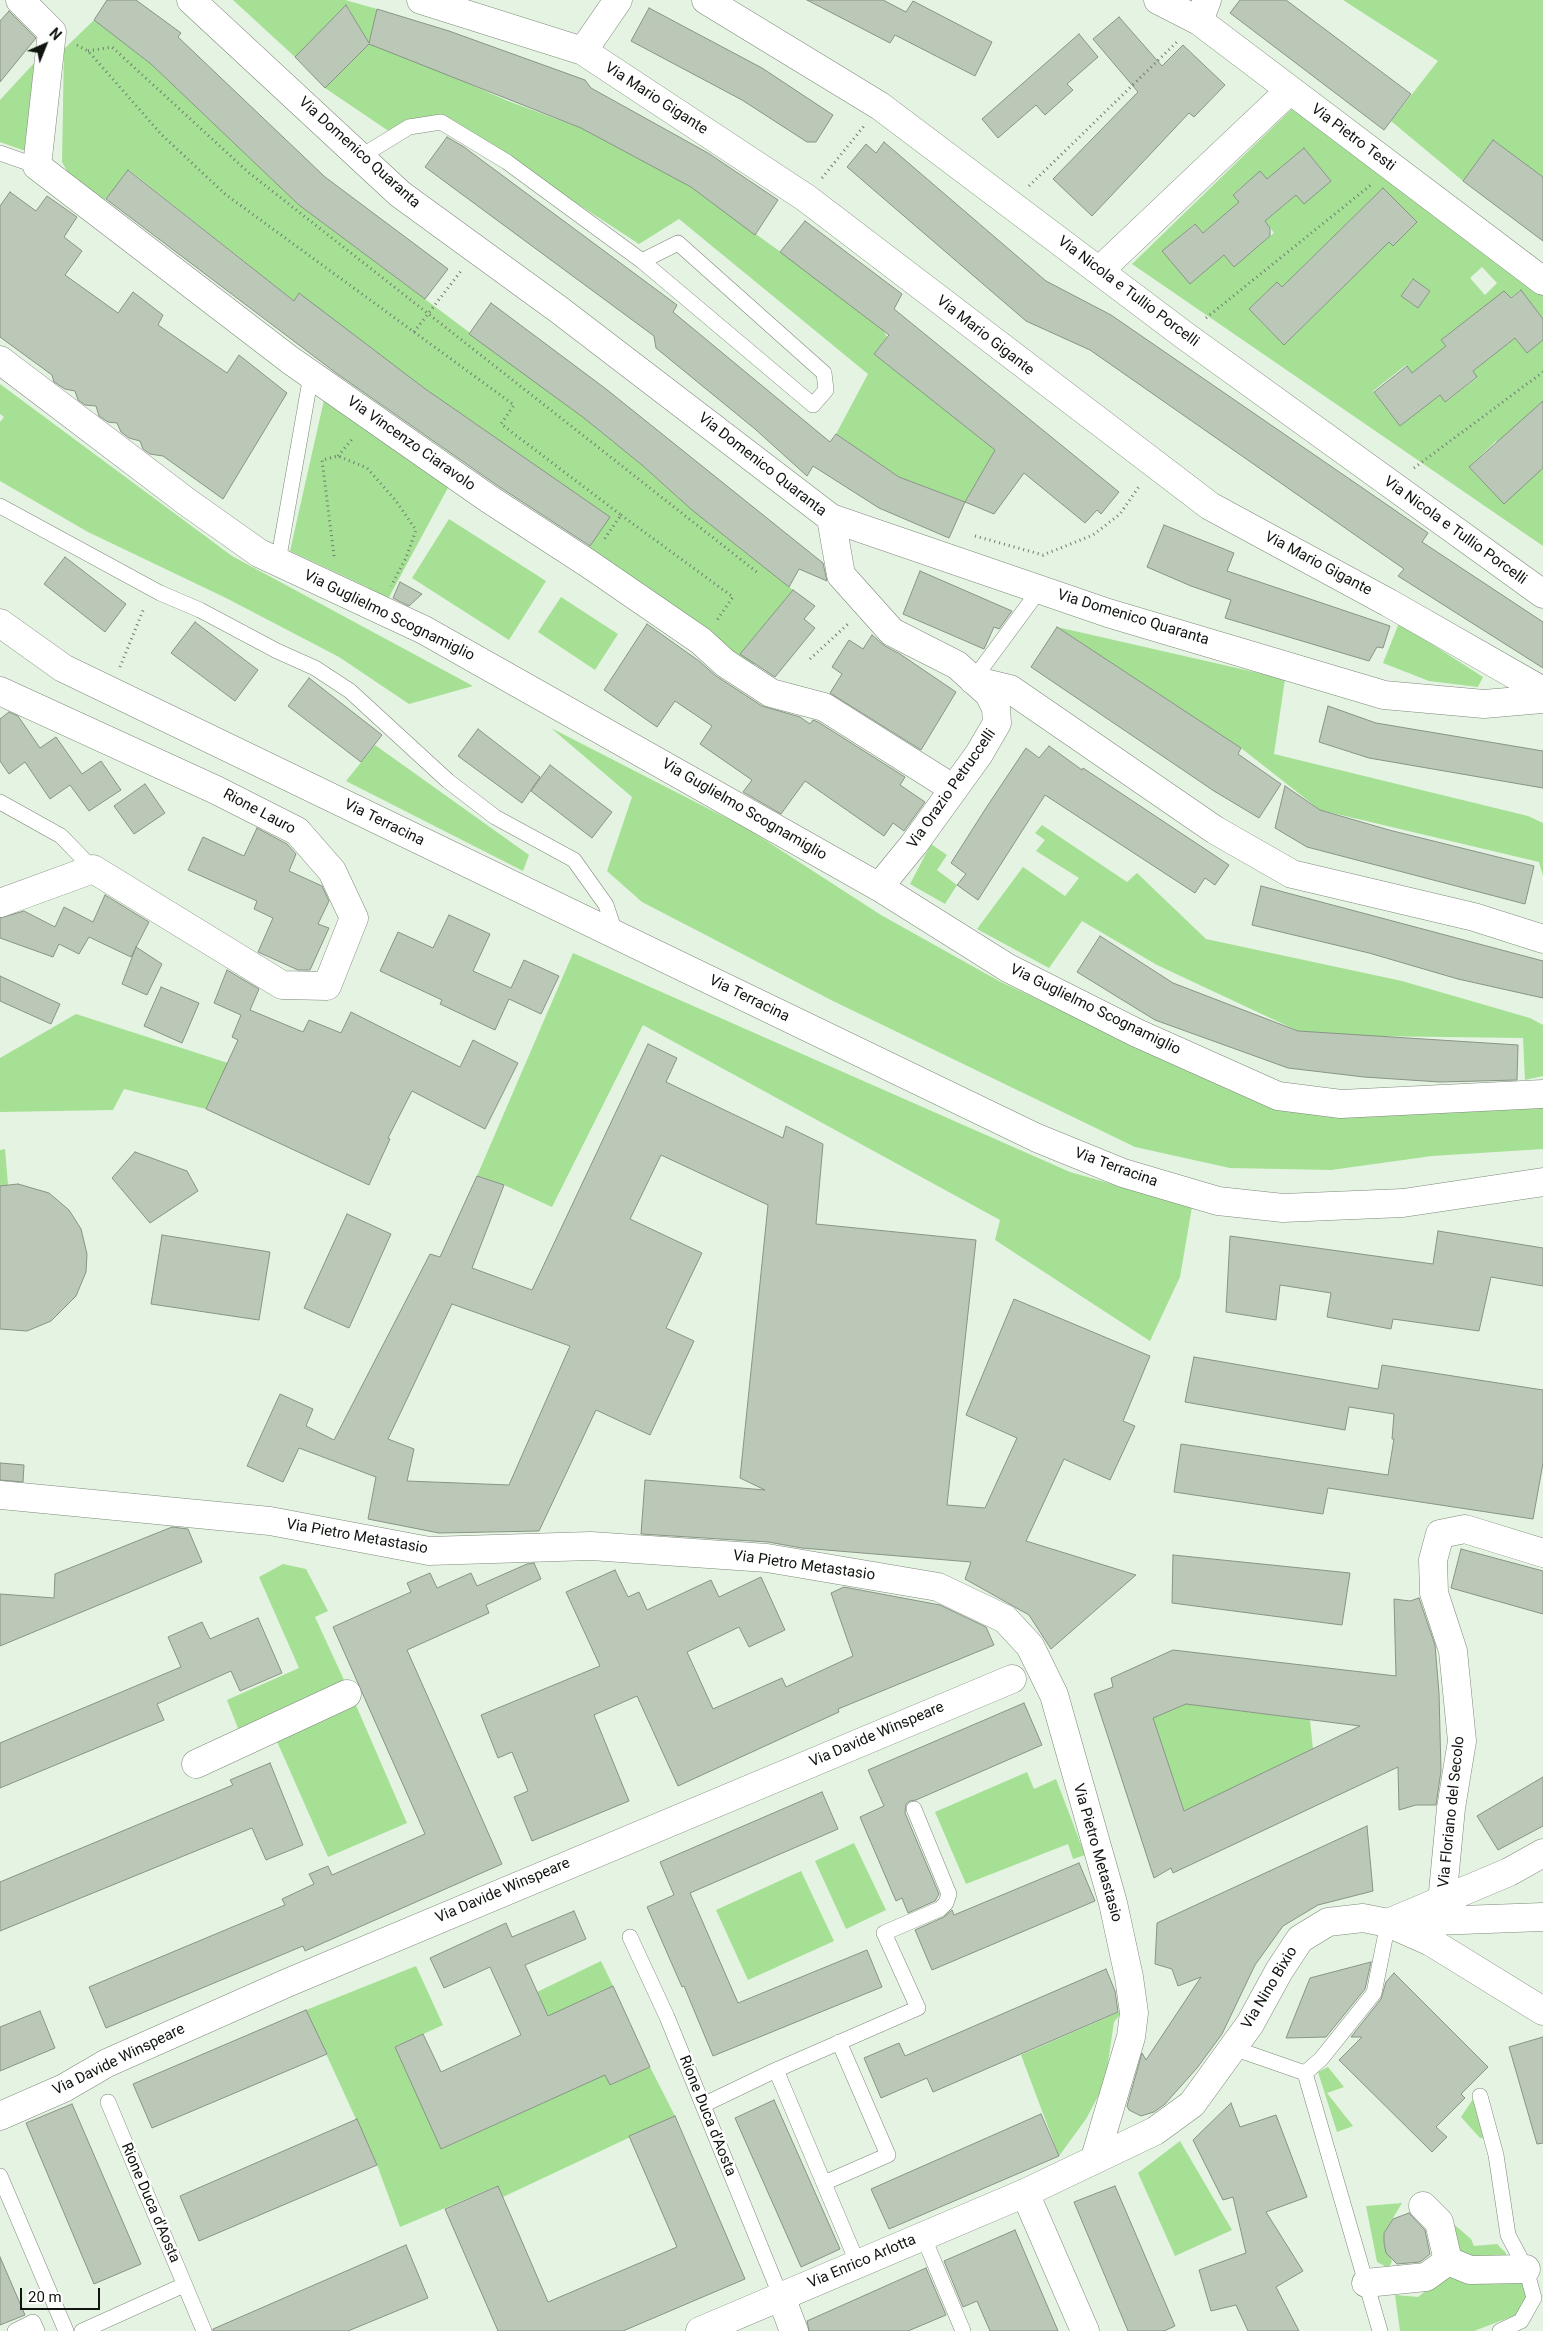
<!DOCTYPE html>
<style>
body{margin:0}
#map{position:relative;width:1543px;height:2331px;overflow:hidden;background:#e5f3e2;font-family:Roboto,sans-serif}
canvas{display:block}
.north{position:absolute;left:20px;top:20px;width:50px;height:50px;-webkit-text-stroke:4px #fff;paint-order:stroke;rotate:44deg;font-size:14px;font-weight:700;line-height:20px;text-align:center;color:#10150f}
.north::after{content:'';display:block;margin:auto;width:18px;height:22px;background:#10150f;clip-path:polygon(50% 0,100% 100%,50% 72%,0 100%)}
.scale{position:absolute;left:20px;top:2288px;width:80px;height:22px;box-sizing:border-box;border:2px solid #10150f;border-top:0;padding-left:6px;font-size:15px;line-height:18px;white-space:nowrap;color:#10150f;-webkit-text-stroke:4px #fff;paint-order:stroke}
</style>
<div id="map">
<canvas width="1543" height="2331"></canvas>
<div class="north">N</div>
<div class="scale">20 m</div>
</div>
<script>
const c = document.querySelector('canvas').getContext('2d');
c.lineJoin = 'round';
function paint(path, color) { c.fillStyle = color; c.fill(path, 'evenodd'); }
const shape = rows => new Path2D(rows.map(r => 'M' + r).join(''));
function trace(path, color, width, dash) { c.strokeStyle = color; c.lineWidth = width; c.lineCap = dash ? 'butt' : 'round'; c.setLineDash(dash || []); c.stroke(path); }
function write(font, color, halo, rows, align = 'center') {
  c.font = font + ' Roboto,sans-serif'; c.lineWidth = 4.5; c.setLineDash([]); c.textBaseline = 'middle'; c.strokeStyle = halo; c.fillStyle = color; for (const [text, x, y, turn = 0] of rows) {
    c.save(); c.translate(x, y); c.rotate((+turn || 0) * Math.PI / 180); c.textAlign = isNaN(turn) ? turn : align; if (halo) c.strokeText(text, 0, 0); c.fillText(text, 0, 0); c.restore();
  }
}
paint(shape([
 [233,0,345,0,377,9,369,43,435,69,508,101,581,128,691,187,804,269,883,330,887,337,874,354,995,450,965,502,899,477,836,434,868,374,679,219,639,244,449,120,396,136,325,88,369,44,347,6,295,57],
 [1343,0,1543,0,1543,177,1493,140,1463,181,1391,121,1438,61],
 [94,20,151,64,299,205,584,418,642,465,692,510,793,590,746,647,761,656,752,667,587,550,609,517,424,388,299,294,294,301,129,170,104,201,72,180,62,162,64,49],
 [36,61,31,153,0,142,0,100],
 [1302,99,1543,281,1543,319,1520,290,1486,317,1480,310,1441,340,1446,346,1412,373,1406,365,1373,391,1400,426,1440,395,1445,402,1477,378,1473,371,1515,338,1527,353,1543,340,1543,401,1515,427,1506,451,1496,441,1469,467,1504,503,1534,462,1541,470,1543,469,1543,546,1132,264],
 [1304,148,1331,181,1304,203,1296,195,1265,221,1274,233,1234,266,1224,255,1190,284,1163,251,1194,224,1203,233,1239,202,1233,194,1260,172,1267,179],
 [1383,188,1416,222,1393,246,1383,236,1375,255,1284,345,1249,309,1277,282,1282,287],
 [1482,267,1497,283,1485,295,1470,278],
 [1412,279,1430,291,1418,308,1401,296],
 [0,384,232,556,473,686,409,704,339,657,226,598,88,532,0,481,0,422,4,417,0,414],
 [324,400,450,484,388,599,365,586,290,551],
 [449,519,546,581,509,640,412,578],
 [561,597,618,634,595,670,538,632],
 [1399,623,1483,677,1478,687,1429,681,1383,663],
 [1057,627,1285,679,1274,754,1528,816,1543,823,1543,876,1539,862,1320,810,1241,748],
 [551,728,748,829,881,915,999,981,1241,1095,1357,1117,1543,1103,1543,1149,1432,1156,1331,1170,1230,1168,1135,1147,833,1001,642,902,607,871,632,797],
 [375,745,529,855,523,871,346,781],
 [1042,825,1127,882,1137,873,1206,939,1402,981,1530,1018,1543,1025,1543,1076,1525,1080,1523,1038,1367,1036,1298,1031,1157,965,1082,921,1049,968,977,929,1023,867,1065,896,1079,878,1036,851,1045,840,1035,833],
 [931,844,947,855,937,870,957,885,945,904,910,884],
 [573,953,1070,1172,1192,1207,1180,1277,1150,1341,995,1240,1000,1220,643,1025,552,1207,504,1185,477,1176],
 [76,1014,228,1063,206,1109,124,1089,113,1110,0,1112,0,1058],
 [5,1149,8,1185,0,1187,0,1150],
 [283,1564,306,1569,328,1611,315,1617,344,1680,239,1731,227,1700,299,1668,259,1577],
 [355,1703,407,1823,328,1857,275,1737],
 [1186,1704,1310,1720,1313,1749,1184,1811,1153,1718],
 [1027,1772,1034,1789,1056,1779,1085,1855,1073,1859,1068,1844,966,1884,935,1812],
 [854,1843,886,1910,846,1929,815,1861],
 [801,1871,834,1941,748,1980,716,1910],
 [601,1961,613,1986,574,2004,611,2085,650,2067,675,2116,503,2197,497,2186,400,2227,377,2165,306,2010,416,1966,443,2025,395,2047,442,2149,580,2086,537,1992],
 [1124,2010,1114,2022,1105,2083,1086,2119,1059,2156,1021,2055],
 [1328,2067,1344,2087,1327,2093,1353,2126,1337,2132,1318,2072],
 [1473,2099,1488,2138,1480,2138,1461,2117],
 [1180,2141,1232,2230,1175,2256,1138,2173],
 [1402,2203,1384,2233,1385,2248,1392,2261,1389,2268,1377,2262,1366,2206],
 [1441,2213,1471,2239,1474,2246,1497,2244,1506,2253,1506,2263,1459,2259],
 [1449,2272,1519,2276,1528,2294,1516,2315,1474,2331,1400,2331,1395,2295,1418,2297]
]), '#a5e095');
const building = shape([
 [107,0,136,0,181,33,178,37,325,177,448,269,425,299,299,205,151,64,94,20,107,0],
 [807,0,883,0,906,12,913,1,992,42,975,76,895,35,890,43,807,0],
 [1240,0,1286,0,1411,94,1384,130,1230,13,1240,0],
 [346,5,369,43,377,9,449,31,585,80,591,88,708,153,778,200,755,235,691,187,581,128,369,44,325,88,295,57,346,5],
 [649,8,762,68,833,115,816,142,807,142,742,100,631,41,649,8],
 [9,11,36,38,0,82,0,21,9,11],
 [1119,17,1162,66,1183,45,1225,85,1194,117,1189,113,1092,216,1053,179,1138,92,1093,39,1119,17],
 [1079,34,1098,57,1067,84,1073,90,1045,115,1036,105,998,138,982,119,1079,34],
 [447,137,464,147,677,305,673,312,830,442,836,434,899,477,965,502,949,538,879,508,813,466,807,476,755,429,656,348,654,336,425,167,447,137],
 [1493,140,1543,177,1543,241,1463,181,1493,140],
 [884,142,1046,281,1111,315,1428,533,1422,542,1543,622,1543,668,1398,576,1404,569,1090,350,1026,321,847,167,866,144,876,153,884,142],
 [1304,148,1331,181,1304,204,1296,195,1265,221,1270,228,1270,236,1234,267,1224,255,1190,284,1162,251,1195,224,1203,233,1239,202,1233,195,1260,171,1267,179,1304,148],
 [128,170,294,301,299,293,424,388,610,517,590,546,498,486,336,373,106,199,128,170],
 [1383,188,1417,222,1393,246,1389,242,1284,345,1249,309,1277,282,1282,287,1383,188],
 [10,192,36,211,47,196,77,217,64,237,82,251,65,275,118,313,133,292,163,315,158,325,227,373,239,355,287,393,223,499,163,456,150,454,143,449,140,441,129,438,121,432,117,423,108,422,99,416,96,406,85,405,78,400,75,391,65,389,54,382,52,375,0,337,0,206,10,192],
 [805,221,902,294,894,309,1119,492,1101,514,1097,510,1085,523,1024,473,994,514,965,502,995,450,874,354,889,335,780,252,805,221],
 [1413,279,1430,291,1418,308,1401,296,1413,279],
 [1521,290,1543,319,1543,340,1527,353,1515,338,1473,371,1477,377,1445,402,1440,395,1400,426,1374,392,1407,366,1412,373,1446,346,1441,340,1504,291,1511,298,1521,290],
 [491,303,606,389,823,563,827,581,799,569,789,587,692,510,642,465,584,418,469,334,491,303],
 [1543,401,1543,468,1504,504,1469,467,1543,401],
 [1164,525,1234,553,1227,571,1390,626,1383,648,1377,647,1369,661,1225,618,1231,600,1191,586,1147,567,1164,525],
 [65,557,126,604,105,632,44,584,65,557],
 [920,571,1012,611,999,629,994,627,984,649,903,614,920,571],
 [400,582,422,594,409,606,393,598,400,582],
 [793,590,815,606,804,619,815,628,775,677,740,654,793,590],
 [195,622,258,670,235,701,171,653,195,622],
 [647,624,699,661,716,676,762,706,800,717,810,724,813,720,818,722,905,777,900,785,925,802,904,831,893,823,884,836,805,781,781,814,743,792,752,780,700,744,712,726,675,701,657,727,604,690,647,624],
 [1057,627,1241,748,1238,754,1281,784,1259,818,1214,791,1031,667,1057,627],
 [872,635,885,646,900,654,956,692,921,750,830,693,842,674,832,667,849,640,863,649,872,635],
 [309,678,382,735,361,762,288,706,309,678],
 [1328,706,1376,723,1543,751,1543,788,1369,758,1319,742,1328,706],
 [9,712,18,716,40,748,56,737,82,774,101,761,121,790,89,811,70,785,50,799,25,762,9,774,0,761,0,719,9,712],
 [478,729,540,777,522,803,458,756,478,729],
 [1049,746,1082,770,1083,768,1229,865,1215,885,1205,878,1195,893,1045,795,978,900,957,885,966,874,951,863,986,808,1026,748,1039,758,1049,746],
 [550,765,612,812,592,838,531,791,550,765],
 [145,784,165,813,134,834,114,806,145,784],
 [1285,786,1320,810,1389,830,1534,866,1525,904,1307,847,1275,828,1285,786],
 [257,828,287,844,296,854,289,871,322,886,329,901,318,924,329,928,310,970,298,970,258,952,273,918,254,909,257,901,188,870,203,837,244,856,257,828],
 [1261,886,1543,961,1543,998,1458,979,1369,953,1252,925,1261,886],
 [105,895,149,922,131,957,89,937,79,954,59,944,53,957,0,938,0,918,24,911,55,927,64,907,93,922,105,895],
 [449,915,490,934,473,971,511,988,524,960,559,976,541,1014,509,999,495,1030,440,1004,442,1000,380,971,398,932,433,948,449,915],
 [1100,936,1173,983,1298,1031,1518,1045,1517,1080,1440,1082,1364,1077,1288,1068,1155,1020,1077,972,1100,936],
 [136,947,162,964,147,995,122,984,136,947],
 [227,970,259,989,250,1010,303,1032,309,1020,341,1033,351,1012,460,1067,473,1040,518,1063,485,1129,412,1091,388,1138,390,1139,369,1185,206,1109,238,1040,232,1037,241,1015,214,1003,227,970],
 [0,976,60,1004,51,1024,0,1001,0,976],
 [161,987,199,1003,182,1043,144,1026,161,987],
 [648,1044,677,1058,666,1082,783,1138,786,1126,823,1144,816,1224,976,1240,947,1505,985,1508,1017,1438,966,1415,1014,1299,1150,1356,1123,1421,1135,1426,1110,1480,1064,1459,1026,1541,1136,1575,1051,1649,1029,1615,965,1579,971,1562,802,1548,768,1542,641,1534,645,1480,765,1490,740,1478,768,1205,661,1155,630,1219,702,1253,666,1328,694,1341,650,1435,596,1410,539,1531,439,1533,368,1519,376,1477,299,1448,283,1482,247,1466,280,1394,313,1409,306,1426,334,1440,430,1254,440,1257,477,1176,504,1185,472,1268,532,1290,648,1044],
 [452,1304,570,1346,509,1485,407,1481,414,1449,388,1439,452,1304],
 [135,1152,187,1171,198,1191,150,1223,112,1178,135,1152],
 [18,1184,49,1193,69,1210,81,1229,87,1254,86,1272,76,1296,51,1321,27,1331,0,1329,0,1186,18,1184],
 [347,1214,391,1234,349,1328,304,1308,347,1214],
 [1438,1231,1543,1248,1543,1286,1491,1277,1479,1331,1393,1319,1391,1329,1327,1317,1331,1293,1280,1285,1276,1320,1226,1312,1230,1236,1433,1264,1438,1231],
 [162,1235,270,1252,259,1320,151,1304,162,1235],
 [1194,1357,1378,1389,1382,1365,1543,1390,1543,1463,1533,1519,1328,1488,1323,1514,1174,1492,1181,1444,1388,1475,1394,1439,1392,1439,1394,1414,1349,1407,1345,1430,1185,1402,1194,1357],
 [0,1463,24,1465,23,1482,0,1480,0,1463],
 [172,1527,188,1529,202,1562,0,1646,0,1594,54,1598,55,1574,172,1527],
 [1461,1549,1543,1571,1543,1614,1451,1588,1461,1549],
 [1173,1555,1350,1573,1342,1625,1172,1603,1173,1555],
 [534,1563,541,1579,486,1605,489,1613,407,1650,502,1864,305,1951,303,1946,106,2028,89,1987,285,1905,282,1899,314,1884,309,1874,328,1866,332,1875,425,1834,333,1627,411,1592,407,1583,430,1573,437,1588,471,1573,477,1586,527,1564,534,1563],
 [615,1570,628,1597,639,1592,647,1610,711,1580,719,1597,761,1577,785,1630,749,1647,739,1627,687,1652,713,1709,782,1678,786,1687,853,1656,831,1593,844,1587,940,1605,986,1627,994,1645,838,1709,839,1712,678,1786,637,1696,594,1715,629,1801,532,1841,514,1797,528,1791,512,1752,498,1758,481,1715,600,1666,566,1592,615,1570],
 [1419,1598,1435,1645,1439,1693,1441,1771,1436,1805,1416,1805,1399,1810,1398,1767,1173,1873,1171,1868,1154,1878,1094,1694,1113,1687,1111,1678,1173,1650,1396,1676,1394,1599,1410,1601,1419,1598],
 [1186,1704,1360,1726,1184,1811,1153,1718,1186,1704],
 [258,1618,282,1673,240,1691,231,1671,157,1704,164,1720,0,1788,0,1743,181,1667,168,1637,202,1622,210,1639,258,1618],
 [1024,1703,1042,1745,916,1800,910,1801,906,1804,905,1813,939,1894,935,1901,908,1913,902,1898,896,1901,860,1817,884,1806,868,1770,1024,1703],
 [270,1763,303,1845,266,1860,252,1828,0,1931,0,1882,233,1785,230,1780,270,1763],
 [1543,1777,1543,1826,1498,1850,1477,1816,1543,1777],
 [822,1792,838,1829,690,1893,738,2003,867,1950,882,1987,713,2056,684,1986,682,1987,647,1907,674,1895,660,1862,822,1792],
 [1367,1826,1373,1891,1318,1905,1283,1926,1255,1965,1222,2034,1197,2068,1165,2104,1154,2112,1141,2116,1129,2110,1127,2106,1142,2053,1146,2060,1201,1977,1178,1986,1172,1969,1155,1964,1157,1923,1367,1826],
 [1079,1863,1095,1901,932,1970,915,1930,944,1917,952,1910,954,1915,1079,1863],
 [574,1911,586,1939,525,1965,548,2016,613,1986,650,2067,610,2085,605,2075,441,2149,395,2047,423,2034,441,2072,521,2035,490,1967,444,1988,430,1958,506,1923,512,1937,574,1911],
 [1371,1962,1365,1989,1326,2037,1286,2038,1310,1978,1371,1962],
 [1106,1969,1115,1991,1118,2012,933,2092,927,2078,881,2098,864,2058,899,2043,905,2056,1106,1969],
 [1394,1973,1488,2067,1461,2094,1465,2098,1436,2127,1447,2137,1432,2152,1339,2060,1362,2037,1351,2037,1381,1999,1386,1982,1394,1973],
 [306,2010,327,2054,152,2128,133,2084,306,2010],
 [40,2011,55,2048,0,2071,0,2027,40,2011],
 [1543,2037,1543,2143,1537,2144,1509,2047,1543,2037],
 [774,2100,840,2249,801,2267,735,2118,774,2100],
 [1231,2103,1240,2127,1276,2115,1307,2197,1266,2212,1303,2271,1276,2287,1299,2331,1248,2331,1236,2305,1211,2311,1199,2270,1246,2253,1233,2197,1223,2200,1193,2140,1231,2103],
 [72,2104,141,2264,94,2284,26,2123,72,2104],
 [1041,2114,1059,2156,889,2229,871,2189,1041,2114],
 [675,2116,745,2279,623,2331,498,2331,445,2209,498,2186,548,2302,677,2247,629,2136,675,2116],
 [357,2119,377,2165,199,2241,180,2196,357,2119],
 [1115,2186,1175,2326,1164,2331,1128,2331,1074,2202,1115,2186],
 [1409,2213,1425,2230,1430,2254,1420,2262,1397,2264,1386,2253,1384,2243,1384,2233,1393,2219,1409,2213],
 [1015,2230,1058,2331,990,2331,977,2301,963,2307,944,2261,1015,2230],
 [406,2245,428,2298,348,2331,213,2331,213,2329,406,2245],
 [0,2257,25,2315,0,2325,0,2257],
 [926,2268,946,2315,908,2331,809,2331,807,2321,926,2268]
]);
paint(building, '#bbc8b7');
trace(building, '#889485', 1);
const lane = shape([
 [0,153,37,166],
 [360,157,409,127,441,122,507,162,642,261,813,405,826,390,824,373,678,243,642,261],
 [0,506,160,593,200,610,277,651,315,668,350,691,448,781,495,817,574,860,606,905,616,935],
 [278,562,311,375],
 [973,680,1040,589],
 [0,802,61,836,93,869],
 [630,1937,667,2017,781,2297],
 [1233,2048,1305,2073],
 [776,2070,918,2008,884,1933,940,1909,946,1903,949,1894,914,1809],
 [1305,2073,1380,2331],
 [1305,2073,1321,2059,1374,1993,1388,1923],
 [1480,2096,1496,2155,1508,2235,1526,2269,1534,2298,1521,2321,1500,2331],
 [108,2102,204,2331],
 [703,2105,776,2070,858,2264],
 [0,2176,66,2331],
 [824,2183,888,2155,839,2042],
 [923,2236,963,2331],
 [15,2331,33,2322,37,2331],
 [82,2331,184,2285]
]);
const street = shape([
 [20,0,52,32,37,166,290,360,489,499,589,564,701,641,725,663,771,693,824,707,954,789],
 [191,0,400,194,558,309,831,518,1108,613,1384,695,1484,704,1543,699],
 [421,0,583,51,806,198,1210,506,1389,603,1543,691],
 [706,0,880,106,1184,335,1543,594],
 [1158,0,1199,21,1543,281],
 [1199,21,1207,0],
 [583,51,618,0],
 [1099,271,1290,90],
 [0,360,187,502,259,553,424,630,879,887,1008,968,1137,1033,1278,1096,1341,1104,1543,1094],
 [831,518,841,575,892,632,957,665,989,694,996,708,997,723,979,754,914,844,879,887],
 [973,680,1010,689,1215,830,1292,874,1474,917,1543,939],
 [0,691,216,790,297,831,332,871,354,918,327,986,282,985,93,869,0,903],
 [0,1495,270,1521,429,1551,591,1546,767,1558,938,1587,1005,1619,1030,1646,1054,1695,1113,1903,1129,1977,1134,2013,1131,2037,1095,2158],
 [196,1764,347,1694],
 [1442,1902,1451,1808,1462,1741,1453,1651,1434,1593,1433,1560,1440,1534,1465,1529,1543,1553],
 [1407,1922,1543,1917],
 [1388,1923,1509,1872,1543,1853],
 [0,2116,64,2088,107,2063,287,1983,1012,1679],
 [1025,2193,1085,2331],
 [1448,2261,1470,2270,1526,2269],
 [1366,2283,1426,2277,1448,2261,1439,2222,1423,2206],
 [781,2297,794,2331]
]);
const secondary = shape([
 [0,623,63,668,1037,1138,1123,1173,1218,1201,1283,1208,1403,1203,1543,1182],
 [700,2331,1025,2193,1155,2131,1192,2104,1250,2024,1279,1971,1300,1939,1328,1922,1363,1918,1388,1923,1431,1942,1543,2011]
]);
trace(lane, '#7d897a', 16);
trace(street, '#7d897a', 29);
trace(secondary, '#7d897a', 29);
trace(shape([
 [77,45,88,51,162,135,225,194,514,405,501,424,621,515,603,541],
 [88,51,112,47,248,172,758,573],
 [822,178,864,126],
 [1029,186,1179,40],
 [1206,318,1372,184],
 [414,332,461,271],
 [338,456,354,437],
 [1414,468,1543,372],
 [621,515,733,597,717,620],
 [975,536,1043,555,1093,535,1120,514,1140,485],
 [334,556,322,460,338,456,367,468,396,501,416,530,406,558,391,586],
 [810,659,848,624],
 [120,667,144,608]
]), '#707a6f', 3, [1, 4]);
trace(lane, '#fff', 15);
trace(street, '#fff', 28);
trace(secondary, '#fff', 28);
write('15px', '#10150f', '#fff', [
 ["Via Mario Gigante",656,99,33],
 ["Via Pietro Testi",1353,138,37],
 ["Via Domenico Quaranta",359,153,42],
 ["Via Nicola e Tullio Porcelli",1128,292,37],
 ["Via Mario Gigante",985,336,38],
 ["Via Vincenzo Ciaravolo",411,444,35],
 ["Via Domenico Quaranta",762,465,38],
 ["Via Nicola e Tullio Porcelli",1455,531,36],
 ["Via Mario Gigante",1318,564,28],
 ["Via Guglielmo Scognamiglio",389,616,26],
 ["Via Domenico Quaranta",1133,618,17],
 ["Via Orazio Petruccelli",952,789,-55],
 ["Via Guglielmo Scognamiglio",744,810,30],
 ["Rione Lauro",259,812,28],
 ["Via Terracina",384,823,26],
 ["Via Terracina",749,999,26],
 ["Via Guglielmo Scognamiglio",1095,1010,26],
 ["Via Terracina",1116,1168,20],
 ["Via Pietro Metastasio",357,1537,10],
 ["Via Pietro Metastasio",804,1566,8],
 ["Via Davide Winspeare",877,1735,-23],
 ["Via Floriano del Secolo",1452,1812,-84],
 ["Via Pietro Metastasio",1097,1853,74],
 ["Via Davide Winspeare",503,1891,-23],
 ["Via Nino Bixio",1270,1988,-59],
 ["Via Davide Winspeare",119,2060,-26],
 ["Rione Duca d'Aosta",707,2116,68],
 ["Rione Duca d'Aosta",150,2203,67],
 ["Via Enrico Arlotta",862,2262,-23]
]);
</script>
